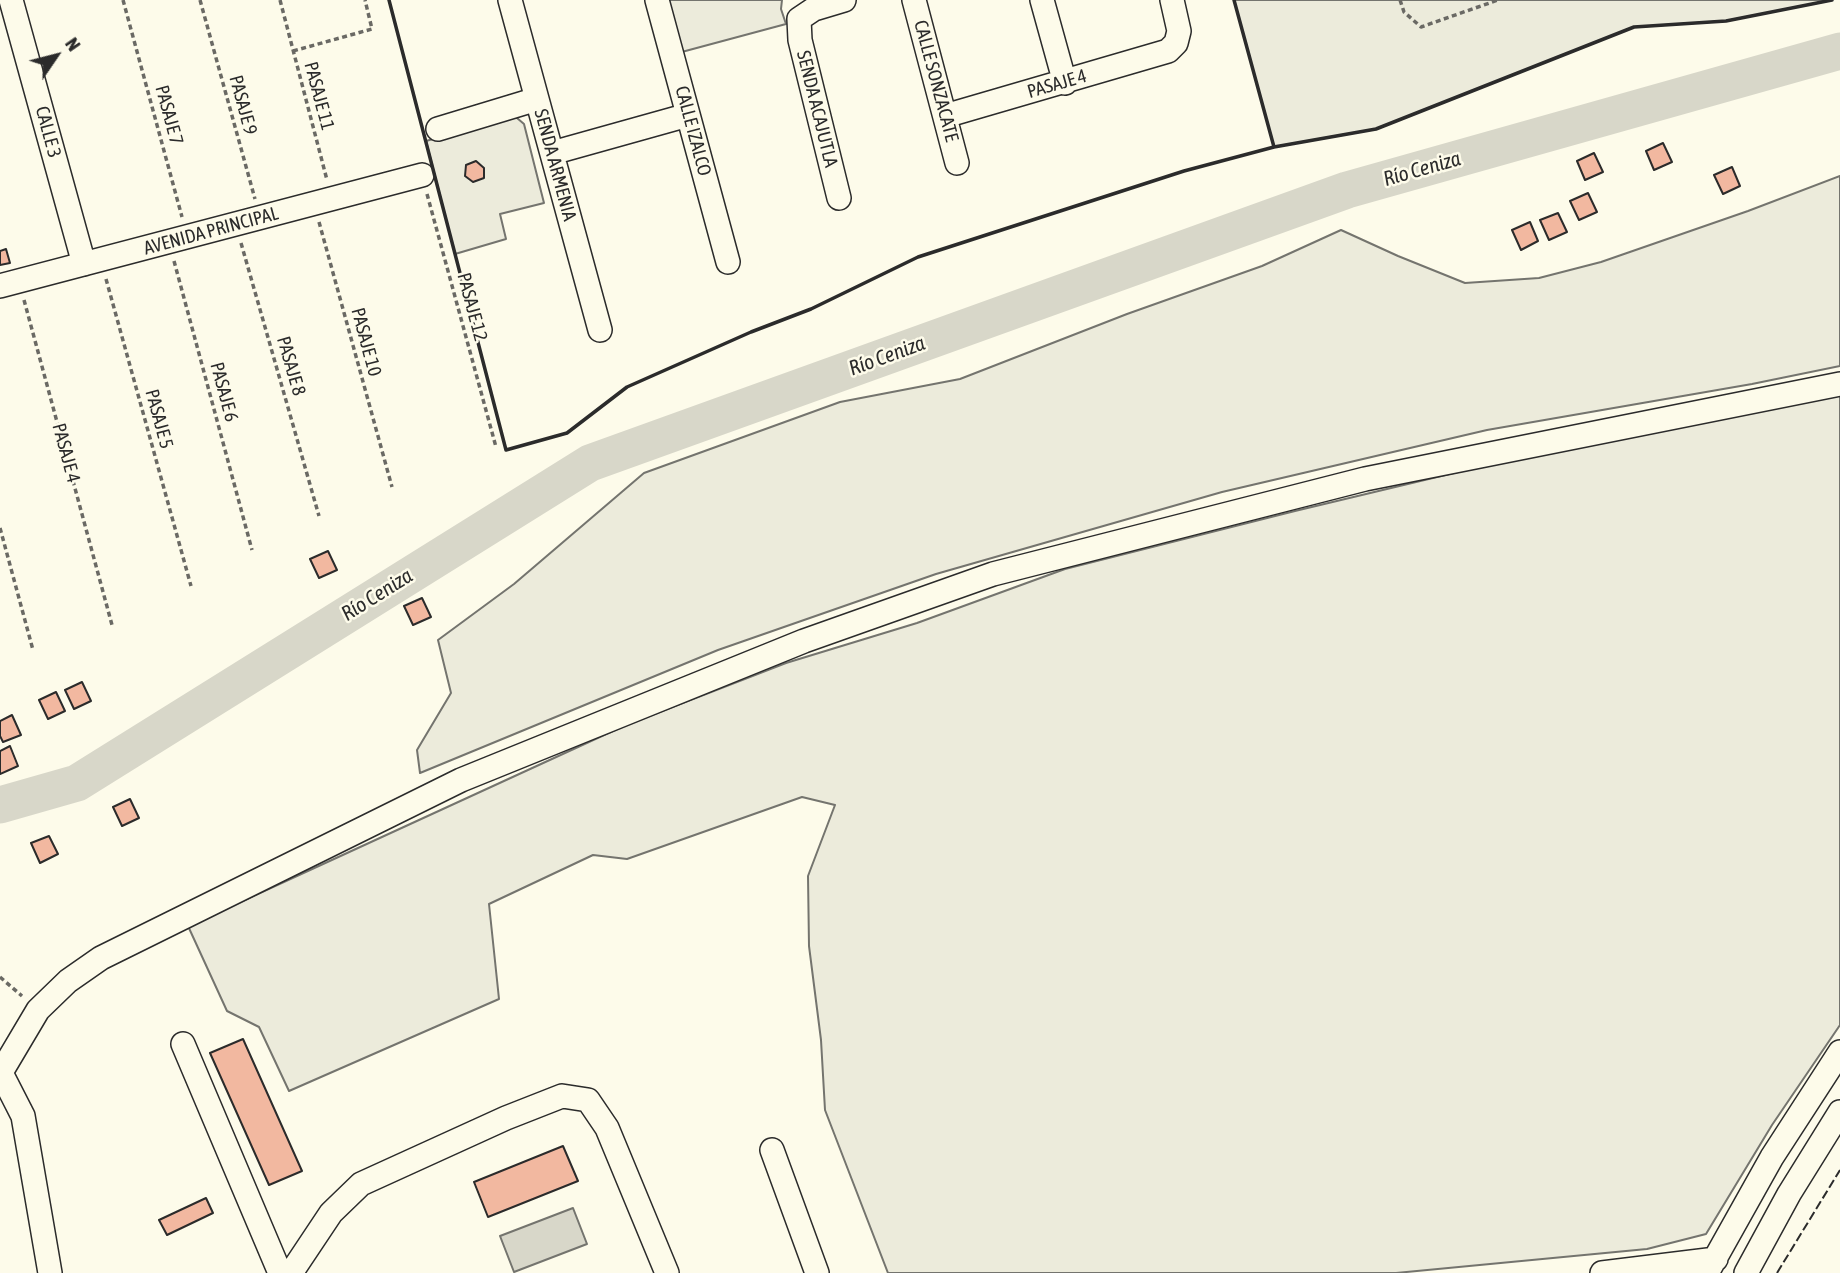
<!DOCTYPE html>
<meta charset="utf-8">
<style>
body{margin:0}
#map{position:relative;width:1840px;height:1273px;overflow:hidden;background:#fdfbea;font-family:"Asap Condensed",sans-serif}
canvas{display:block}
.north{position:absolute;left:21px;top:21px;width:70px;height:70px;-webkit-text-stroke:5px #fdfbea;paint-order:stroke;rotate:55deg;font-size:19px;font-weight:700;line-height:28px;text-align:center;color:#2b2b2b}
.north::after{content:'';display:block;margin:auto;width:24px;height:32px;background:#2b2b2b;clip-path:polygon(50% 0,100% 100%,50% 72%,0 100%)}
</style>
<div id="map">
<canvas width="1840" height="1273"></canvas>
<div class="north">N</div>
</div>
<script>
const c = document.querySelector('canvas').getContext('2d');
c.lineJoin = 'round';
function paint(path, color) { c.fillStyle = color; c.fill(path, 'evenodd'); }
const shape = rows => new Path2D(rows.map(r => 'M' + r).join(''));
function trace(path, color, width, dash) { c.strokeStyle = color; c.lineWidth = width; c.lineCap = dash ? 'butt' : 'round'; c.setLineDash(dash || []); c.stroke(path); }
function write(font, color, halo, rows, align = 'center') {
  c.font = font + ' "Asap Condensed",sans-serif'; c.lineWidth = 5; c.setLineDash([]); c.textBaseline = 'middle'; c.strokeStyle = halo; c.fillStyle = color; for (const [text, x, y, turn = 0] of rows) {
    c.save(); c.translate(x, y); c.rotate((+turn || 0) * Math.PI / 180); c.textAlign = isNaN(turn) ? turn : align; if (halo) c.strokeText(text, 0, 0); c.fillText(text, 0, 0); c.restore();
  }
}
const green = shape([
 [664,0,782,0,781,9,786,24,678,53,664,0],
 [1234,0,1832,0,1726,21,1634,27,1376,129,1274,147,1234,0],
 [508,118,517,118,524,124,544,203,500,214,506,239,455,254,426,141,508,118],
 [1840,176,1840,366,1752,384,1487,430,1222,492,936,574,718,650,420,773,417,750,451,693,438,640,514,584,644,473,840,402,960,379,1127,314,1262,266,1341,230,1398,256,1465,283,1539,278,1601,262,1748,211,1840,176],
 [1840,394,1840,1025,1772,1125,1706,1234,1647,1249,1396,1273,888,1273,825,1110,821,1040,809,946,808,876,835,805,802,797,627,859,593,855,489,904,499,999,289,1091,259,1027,227,1011,188,926,626,725,786,663,917,623,1065,569,1295,511,1458,472,1840,394]
]);
paint(green, '#ecebdb');
trace(green, '#74746e', 2);
const water = shape([
 [573,1208,587,1244,514,1272,500,1236,573,1208]
]);
paint(water, '#d8d7c9');
trace(water, '#74746e', 2);
trace(shape([
 [0,805,77,783,590,463,1347,190,1840,51]
]), '#d8d7c9', 37);
const building = shape([
 [1663,143,1672,162,1654,170,1646,151,1663,143],
 [1594,153,1603,172,1585,180,1577,161,1594,153],
 [476,161,484,168,484,178,473,182,465,176,466,165,476,161],
 [1732,167,1740,186,1723,194,1714,175,1732,167],
 [1588,193,1597,212,1579,220,1570,201,1588,193],
 [1558,213,1567,232,1549,240,1540,220,1558,213],
 [1530,222,1538,241,1521,250,1512,230,1530,222],
 [6,249,10,263,0,265,0,251,6,249],
 [328,551,337,570,319,578,310,559,328,551],
 [422,598,431,617,413,625,404,606,422,598],
 [82,682,91,701,74,709,65,690,82,682],
 [56,692,65,711,48,719,39,700,56,692],
 [12,715,21,735,3,742,0,736,0,721,12,715],
 [10,746,18,766,0,774,0,751,10,746],
 [130,799,139,818,122,826,113,807,130,799],
 [49,836,58,854,40,863,31,843,49,836],
 [243,1039,302,1171,269,1185,210,1053,243,1039],
 [563,1146,578,1181,488,1217,474,1182,563,1146],
 [206,1198,213,1213,167,1235,159,1220,206,1198]
]);
paint(building, '#f2b8a0');
trace(building, '#2b2b2b', 2);
const minor = shape([
 [11,0,84,264],
 [510,0,600,330],
 [657,0,728,262],
 [914,0,957,163],
 [1042,0,1065,83],
 [945,116,1168,51,1176,43,1179,31,1172,0],
 [438,129,537,99],
 [552,153,688,115],
 [839,198,800,40,799,19,814,9,844,0],
 [0,286,422,175],
 [183,1044,280,1273],
 [1,1073,23,1116,50,1273],
 [0,1074,38,1010,68,981,101,958,461,780,804,641,993,574,1365,479,1840,384],
 [772,1150,817,1273],
 [291,1273,331,1213,361,1184,506,1118,562,1096,588,1100,607,1128,667,1273],
 [1602,1273,1716,1259],
 [1707,1273,1772,1157,1840,1052],
 [1746,1273,1789,1194,1840,1112]
]);
trace(minor, '#2b2b2b', 26);
trace(shape([
 [123,0,182,217],
 [200,0,255,199],
 [280,0,327,180],
 [1400,0,1404,12,1421,27,1498,0],
 [293,51,372,29,365,0],
 [427,194,496,447],
 [319,222,392,487],
 [241,243,319,516],
 [174,261,252,550],
 [106,279,191,586],
 [24,300,112,625],
 [0,528,33,650],
 [0,977,22,996]
]), '#6a6964', 3.5, [5, 3.5]);
trace(minor, '#fdfbea', 23);
trace(shape([
 [1777,1273,1840,1170]
]), '#2b2b2b', 2, [9, 3.5]);
trace(shape([
 [389,0,506,450,567,433,627,387,751,332,811,309,918,257,1184,171,1274,147],
 [1234,0,1274,147,1376,129,1634,27,1726,21,1832,0]
]), '#2b2b2b', 3.5);
write('19px', '#2b2b2b', '#fdfbea', [
 ["CALLE SONZACATE",936,81,75],
 ["PASAJE 4",1057,84,-16],
 ["PASAJE 11",319,96,75],
 ["PASAJE 9",243,105,75],
 ["SENDA ACAJUTLA",817,109,76],
 ["PASAJE 7",169,115,75],
 ["CALLE IZALCO",693,131,75],
 ["CALLE 3",48,132,75],
 ["SENDA ARMENIA",555,165,75],
 ["AVENIDA PRINCIPAL",211,231,-15],
 ["PASAJE 12",472,307,75],
 ["PASAJE 10",366,342,75],
 ["PASAJE 8",291,366,74],
 ["PASAJE 6",224,392,75],
 ["PASAJE 5",159,419,75],
 ["PASAJE 4",66,453,75]
]);
write('italic 21px', '#2b2b2b', '#fdfbea', [
 ["Río Ceniza",1422,169,-16],
 ["Río Ceniza",887,356,-20],
 ["Río Ceniza",377,595,-32]
]);
</script>
